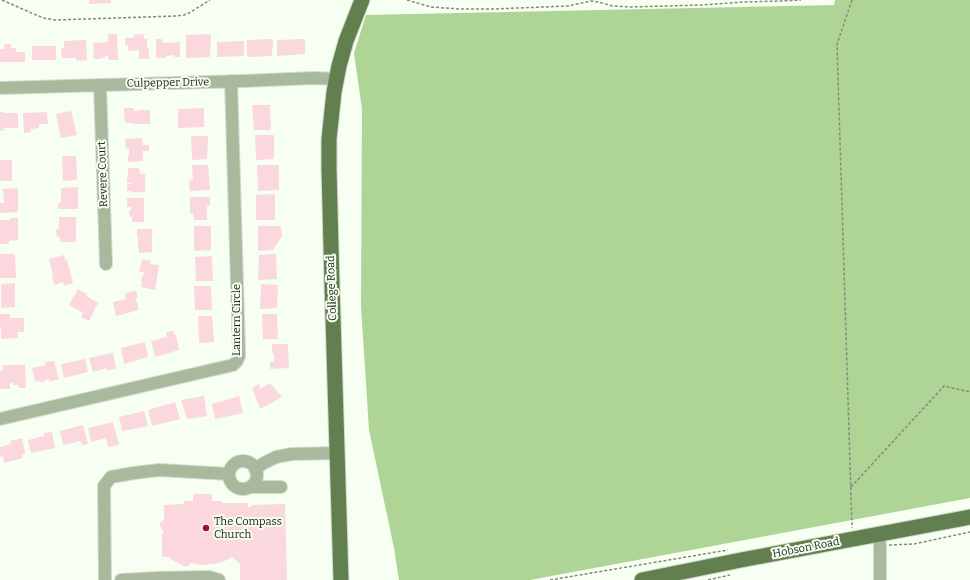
<!DOCTYPE html>
<style>
body{margin:0}
canvas{display:block;background:#f6fff1}
</style>
<canvas width="970" height="580"></canvas>
<script>
const c = document.querySelector('canvas').getContext('2d');
c.lineJoin = 'round';
function paint(path, color) { c.fillStyle = color; c.fill(path, 'evenodd'); }
const shape = rows => new Path2D(rows.map(r => 'M' + r).join(''));
function trace(path, color, width, dash) { c.strokeStyle = color; c.lineWidth = width; c.lineCap = dash ? 'butt' : 'round'; c.setLineDash(dash || []); c.stroke(path); }
function write(font, color, halo, rows, align = 'center') {
  c.font = font + ' Bitter,serif'; c.lineWidth = 4; c.setLineDash([]); c.textBaseline = 'middle'; c.strokeStyle = halo; c.fillStyle = color; for (const [text, x, y, turn = 0] of rows) {
    c.save(); c.translate(x, y); c.rotate((+turn || 0) * Math.PI / 180); c.textAlign = isNaN(turn) ? turn : align; if (halo) c.strokeText(text, 0, 0); c.fillText(text, 0, 0); c.restore();
  }
}
paint(shape([
 [835,0,970,0,970,498,530,580,399,580,394,548,369,430,361,306,362,109,354,53,366,15,834,5]
]), '#aed496');
paint(shape([
 [89,0,111,0,111,3,89,4],
 [108,34,117,34,118,60,109,60,108,56,105,56,105,58,100,58,100,59,94,59,93,43,108,42],
 [144,34,144,39,147,38,147,49,149,48,149,59,139,59,139,50,128,51,128,45,125,45,125,38,134,38,134,35],
 [211,34,210,57,186,58,186,35],
 [156,39,162,39,162,43,180,42,180,57,174,57,174,55,166,56,166,58,156,58],
 [273,39,272,56,247,57,247,40],
 [305,39,305,54,277,56,277,40],
 [86,40,87,60,76,61,76,58,62,58,61,48,64,48,64,41],
 [244,41,244,56,217,57,217,42],
 [4,44,11,44,11,48,16,48,16,52,25,52,25,62,0,62,0,49,5,49],
 [32,46,56,46,56,60,32,60],
 [252,105,270,105,271,130,254,130],
 [124,108,134,108,134,111,138,111,138,110,150,110,150,124,133,124,132,123,125,123],
 [204,108,204,127,178,128,178,109],
 [71,111,77,135,61,138,56,114],
 [0,112,3,112,3,113,18,113,18,128,3,128,4,131,0,131],
 [47,112,48,124,39,124,39,128,31,129,31,132,24,133,23,113],
 [255,135,274,135,274,159,256,160],
 [191,136,208,136,207,159,192,160],
 [142,138,143,145,149,145,149,151,143,151,143,161,128,162,128,155,129,155,129,148,126,148,125,139],
 [62,156,76,156,77,180,63,181],
 [0,160,12,160,12,181,0,181],
 [192,165,208,165,210,190,190,191,189,181,193,180],
 [257,165,279,165,279,190,258,191],
 [128,168,139,168,140,174,145,174,145,192,131,192,131,191,127,191,127,184,131,184,131,182,127,183,127,177,128,176],
 [78,187,78,209,58,209,58,203,61,203,61,188],
 [18,188,18,212,0,213,0,203,4,203,3,189],
 [275,194,275,220,256,220,256,195],
 [190,197,210,197,210,205,207,206,207,220,194,220,193,213,190,214],
 [127,198,144,198,144,222,132,222,132,217,130,217,129,211,131,211,131,207,127,207],
 [59,217,76,217,76,242,60,242,60,237,57,237,56,229,59,229],
 [10,218,18,218,18,240,9,241,9,244,0,244,0,220,10,220],
 [194,226,211,226,211,250,194,251],
 [258,226,281,226,282,236,273,250,258,251],
 [137,229,152,229,152,252,139,253,139,248,138,248,138,237,137,237],
 [0,254,15,254,16,278,0,278],
 [276,254,277,279,258,280,259,255],
 [64,255,65,260,67,260,73,283,64,286,63,282,54,285,52,275,53,275,49,259],
 [212,256,213,281,196,281,195,257],
 [142,259,151,261,150,264,159,265,155,290,141,287,142,282,141,282,142,275,143,276,144,272,139,272],
 [15,283,15,307,1,308,1,284],
 [261,284,278,285,277,308,260,309],
 [194,286,211,286,212,310,195,310],
 [78,289,87,294,86,296,98,303,89,321,81,317,83,313,69,305],
 [136,291,138,298,136,298,139,310,116,316,113,302,126,299,125,293],
 [0,314,10,314,10,318,24,318,24,332,18,332,18,338,1,339,1,328,0,328],
 [262,314,277,314,278,339,263,339],
 [198,316,212,316,214,342,199,343],
 [173,331,174,335,176,335,179,350,155,357,151,341,167,337,166,332],
 [145,342,148,357,124,364,121,348],
 [272,344,288,344,289,368,270,369,270,362,274,362,274,353,272,353],
 [113,353,116,368,107,371,107,368,93,372,89,358],
 [85,359,88,372,64,378,61,364],
 [54,361,59,379,49,382,49,379,45,380,46,381,40,382,39,381,35,382,32,368,46,365,45,362],
 [3,365,25,365,26,388,19,388,19,385,13,385,13,382,10,383,10,389,0,389,0,371,3,371],
 [270,383,282,397,260,409,252,388,259,384,260,389],
 [204,396,207,416,187,419,181,400],
 [239,396,243,413,215,419,212,404],
 [175,402,180,419,152,426,148,410],
 [144,411,148,426,122,431,119,417],
 [113,422,119,445,108,447,106,438,91,442,88,428],
 [83,425,88,444,82,445,80,441,63,445,60,431],
 [52,432,55,448,31,453,28,440,44,436,44,433],
 [22,438,25,453,22,454,23,458,4,463,3,456,0,457,0,447,11,444,10,441],
 [193,494,212,494,212,501,222,501,222,503,248,503,248,507,251,507,251,505,285,504,287,580,240,580,240,564,232,557,227,560,215,564,201,565,190,563,189,566,183,566,171,559,171,557,162,557,162,534,164,533,159,524,164,520,164,505,184,504,184,501,193,501]
]), '#fad8de');
const minor = shape([
 [100,85,106,264],
 [0,88,243,81,314,78,336,79],
 [0,419,233,365,237,361,239,356,239,352,231,81],
 '229 475a14 14 0 1 1 28 0a14 14 0 1 1-28 0Z',
 [255,469,264,463,276,457,292,454,337,453],
 [250,487,281,487],
 [879,534,880,546,880,580],
 [105,580,104,486,111,477,134,473,159,470,229,474],
 [121,580,157,578,209,577,219,580]
]);
const major = shape([
 [341,580,332,285,329,169,329,139,334,92,339,66,346,41,362,0],
 [642,580,741,560,970,517]
]);
trace(minor, '#d3dbce', 14);
trace(major, '#d3dbce', 17);
trace(shape([
 [2,0,36,15,44,18,55,20,176,16,184,15,189,13,210,0],
 [407,0,431,7,460,9,494,9,568,6,591,1,598,2,613,6,630,7,702,5,743,2,782,1,801,0],
 [852,0,837,44,852,528],
 [851,487,944,386,970,392],
 [889,545,914,544,970,532],
 [550,580,728,550],
 [708,580,730,575]
]), '#838a7f', 1.5, [3, 2]);
trace(minor, '#a8b99e', 12);
trace(major, '#62804f', 15);
for (const [x, y, r, color] of [
 [206,528,4,"#a30a47"]
]) { const dot = new Path2D(); dot.arc(x, y, r, 0, 2 * Math.PI); c.fillStyle = color; c.fill(dot); trace(dot, '#f6fff1', 1.5); }
write('11px', '#1b2018', '#f6fff1', [
 ["Culpepper Drive",168,83,-1],
 ["Revere Court",103,174,-92],
 ["College Road",332,288,-92],
 ["Lantern Circle",237,320,-90],
 ["Hobson Road",806,548,-11]
]);
write('11px', '#1b2018', '#f6fff1', [
 ["The Compass",214,522],
 ["Church",214,535]
], 'left');
</script>
